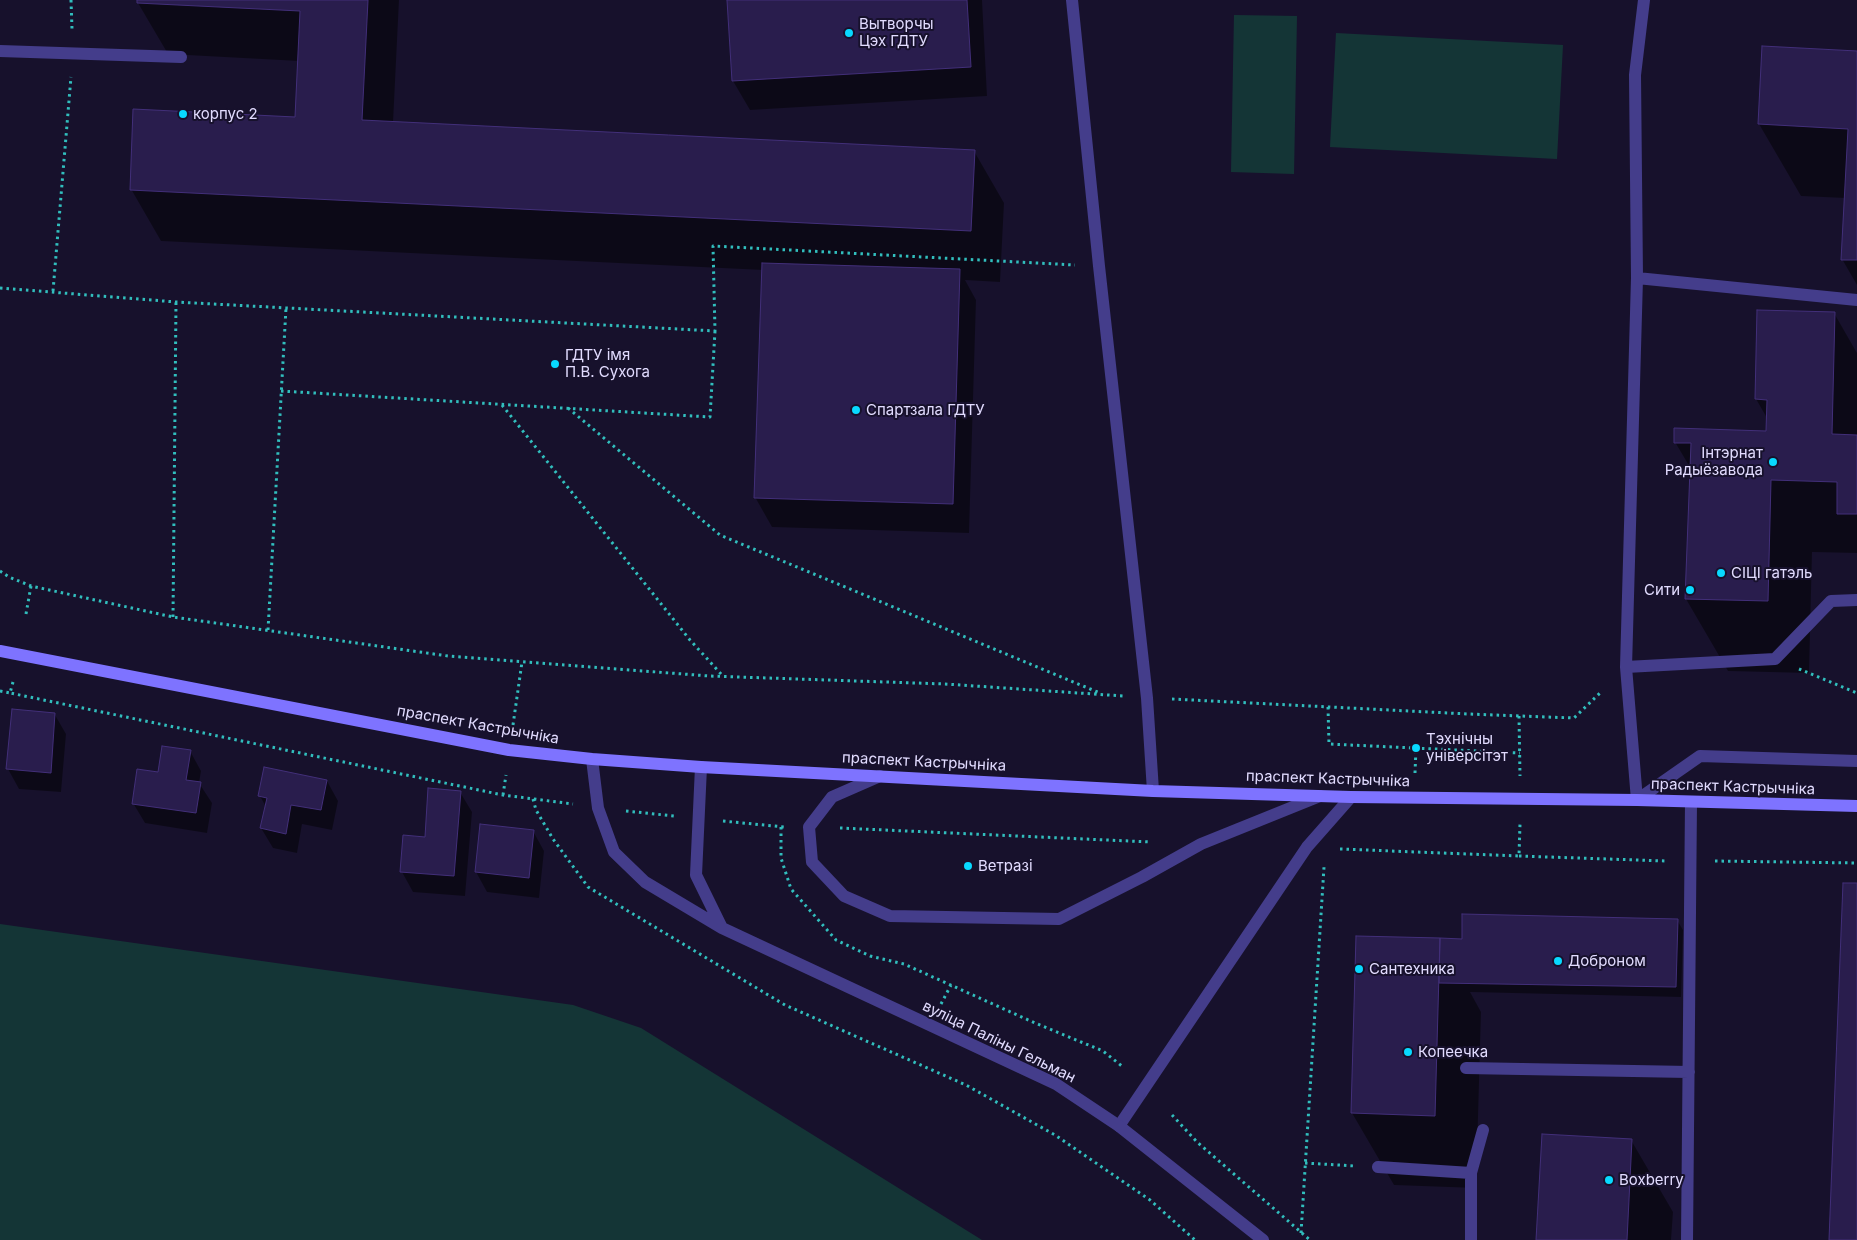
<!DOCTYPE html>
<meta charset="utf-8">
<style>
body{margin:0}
canvas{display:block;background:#17112c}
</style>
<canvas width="1857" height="1240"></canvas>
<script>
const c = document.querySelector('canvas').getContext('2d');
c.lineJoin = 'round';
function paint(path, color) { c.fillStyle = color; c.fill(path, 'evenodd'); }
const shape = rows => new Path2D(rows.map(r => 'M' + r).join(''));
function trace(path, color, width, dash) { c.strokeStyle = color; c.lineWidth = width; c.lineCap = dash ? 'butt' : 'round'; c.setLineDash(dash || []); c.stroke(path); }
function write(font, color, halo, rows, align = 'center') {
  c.font = font + ' Inter,sans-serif'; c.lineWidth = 4; c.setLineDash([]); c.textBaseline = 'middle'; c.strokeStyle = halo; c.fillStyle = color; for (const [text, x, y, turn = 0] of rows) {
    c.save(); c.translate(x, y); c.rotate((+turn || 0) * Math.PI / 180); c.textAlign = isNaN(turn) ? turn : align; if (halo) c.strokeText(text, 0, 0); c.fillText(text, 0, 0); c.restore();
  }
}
paint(shape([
 [1234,15,1297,16,1294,174,1231,172],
 [1336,33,1563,45,1557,159,1330,147],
 [0,924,573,1005,641,1028,982,1240,0,1240]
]), '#143536');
paint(shape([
 [138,0,399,0,393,123,974,151,1004,203,1000,282,965,280,976,300,969,533,772,527,755,497,763,270,161,241,131,189,296,118,299,61,168,54,138,3],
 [728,0,982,0,987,96,750,110,733,81],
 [1857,52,1857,285,1842,259,1845,198,1801,196,1759,124],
 [1834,313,1857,353,1857,553,1812,552,1809,673,1728,671,1686,599,1691,469,1675,442,1767,432,1767,418,1756,399],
 [55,715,66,734,61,792,19,789,8,769],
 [190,751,201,771,199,783,212,803,207,833,145,823,133,803,159,774],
 [327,781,338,801,332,830,302,824,297,853,273,848,261,828,266,807,260,796],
 [460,792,472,812,465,896,413,892,402,872],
 [533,831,544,851,539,898,487,892,476,872],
 [1677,920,1683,930,1681,997,1470,992,1481,1012,1476,1188,1394,1185,1352,1113,1357,937,1463,940],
 [1631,1140,1673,1212,1671,1240,1538,1240]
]), '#0007');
const building = shape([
 [137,0,368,0,362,120,975,150,971,231,130,190,133,109,295,117,300,11,137,3,137,0],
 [727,0,967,0,971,67,732,81,727,0],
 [1762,46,1857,51,1857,260,1841,260,1848,129,1758,124,1762,46],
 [762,263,960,269,953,504,754,498,762,263],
 [1757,310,1835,312,1832,434,1857,435,1857,514,1837,514,1837,482,1771,480,1768,601,1685,599,1691,443,1674,443,1674,428,1766,431,1767,400,1755,399,1757,310],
 [12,709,55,713,51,773,6,769,12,709],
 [162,746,191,750,186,780,201,782,196,813,132,804,137,769,158,772,162,746],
 [264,767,327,780,321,810,291,805,286,834,260,828,267,798,258,796,264,767],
 [428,788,461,791,454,876,400,872,403,835,425,837,428,788],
 [480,824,534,830,529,878,475,872,480,824],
 [1843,883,1857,883,1857,1240,1829,1240,1843,883],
 [1462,914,1678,919,1676,987,1439,983,1440,938,1462,939,1462,914],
 [1356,936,1440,938,1435,1116,1351,1113,1356,936],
 [1542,1134,1632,1139,1627,1240,1536,1240,1542,1134]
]);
paint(building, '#291d4d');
trace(building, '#422f79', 1);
trace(shape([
 [71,0,72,29],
 [0,288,176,302,715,331,713,246,1075,265],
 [53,291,71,77],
 [281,391,710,417,715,331],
 [502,405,690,640,722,675],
 [568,408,720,535,1100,693],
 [0,571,9,577,31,586,173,617,448,656,709,676,945,684,1123,696],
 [26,614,31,586],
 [173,617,176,302],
 [268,630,286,308],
 [1799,669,1857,693],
 [13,682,10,693,503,795,573,804],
 [0,691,10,693],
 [1172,699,1468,714,1574,718,1602,691],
 [1328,707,1329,744,1520,753],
 [1519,716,1520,776],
 [513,725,522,662],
 [1415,773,1416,748],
 [503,795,506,775],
 [533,799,536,810,553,839,588,887,785,1005,966,1085,1055,1135,1150,1200,1195,1240],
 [626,811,674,816],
 [723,821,784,827],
 [781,827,781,858,791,889,836,940,870,956,904,964,1035,1023,1103,1051,1123,1067],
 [840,828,1151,842],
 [1340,849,1519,856,1520,824],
 [1519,856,1666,861],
 [1715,861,1857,863],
 [941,1004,951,985],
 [1172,1115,1197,1142,1310,1240],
 [1305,1163,1355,1166],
 [1301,1233,1324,867]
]), '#31bebd', 3, [2.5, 4]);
trace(shape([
 [1072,0,1099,266,1147,698,1153,791],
 [0,51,181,57],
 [1637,278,1857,300],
 [1626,667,1775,659,1831,601,1857,600],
 [880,776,832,797,809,827,812,862,844,896,890,916,1059,919,1142,877,1201,844,1320,796],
 [1637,800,1626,667,1637,278,1635,75,1644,0],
 [1637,800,1700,756,1857,761],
 [1466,1068,1689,1072],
 [1119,1126,1307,847,1351,797],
 [1378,1167,1471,1173],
 [1471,1240,1471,1173,1483,1130],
 [1687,1240,1691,802]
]), '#443d8b', 12);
trace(shape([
 [592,759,598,808,614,852,645,882,722,928,1056,1084,1119,1126,1263,1240],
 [701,767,696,875,722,928]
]), '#443d8b', 12);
trace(shape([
 [0,651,509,750,592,759,701,767,1153,791,1351,797,1637,800,1857,806]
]), '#7e73ff', 12);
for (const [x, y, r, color] of [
 [849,33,5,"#08d9ff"],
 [183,114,5,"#08d9ff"],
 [555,364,5,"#08d9ff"],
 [856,410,5,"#08d9ff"],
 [1773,462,5,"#08d9ff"],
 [1721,573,5,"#08d9ff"],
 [1690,590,5,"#08d9ff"],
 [1416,748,5,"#08d9ff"],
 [968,866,5,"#08d9ff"],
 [1558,961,5,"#08d9ff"],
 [1359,969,5,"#08d9ff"],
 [1408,1052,5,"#08d9ff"],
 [1609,1180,5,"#08d9ff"]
]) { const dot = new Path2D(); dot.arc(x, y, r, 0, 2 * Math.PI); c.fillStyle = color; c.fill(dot); trace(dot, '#17112c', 2); }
write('15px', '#e2dcff', '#17112c', [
 ["Вытворчы",859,24],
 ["Цэх ГДТУ",859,41],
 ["корпус 2",193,114],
 ["ГДТУ імя",565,355],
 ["П.В. Сухога",565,372],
 ["Спартзала ГДТУ",866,410],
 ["Інтэрнат",1763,453,"right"],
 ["Радыёзавода",1763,470,"right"],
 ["СІЦІ гатэль",1731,573],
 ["Сити",1680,590,"right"],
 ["Тэхнічны",1426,739],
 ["універсітэт",1426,756],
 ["Ветразі",978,866],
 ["Доброном",1568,961],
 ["Сантехника",1369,969],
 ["Копеечка",1418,1052],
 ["Boxberry",1619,1180]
], 'left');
write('15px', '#e2dcff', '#17112c', [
 ["праспект Кастрычніка",478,725,10],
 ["праспект Кастрычніка",924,762,3],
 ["праспект Кастрычніка",1328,779,2],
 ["праспект Кастрычніка",1733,787,2],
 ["вуліца Паліны Гельман",999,1042,26]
]);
</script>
